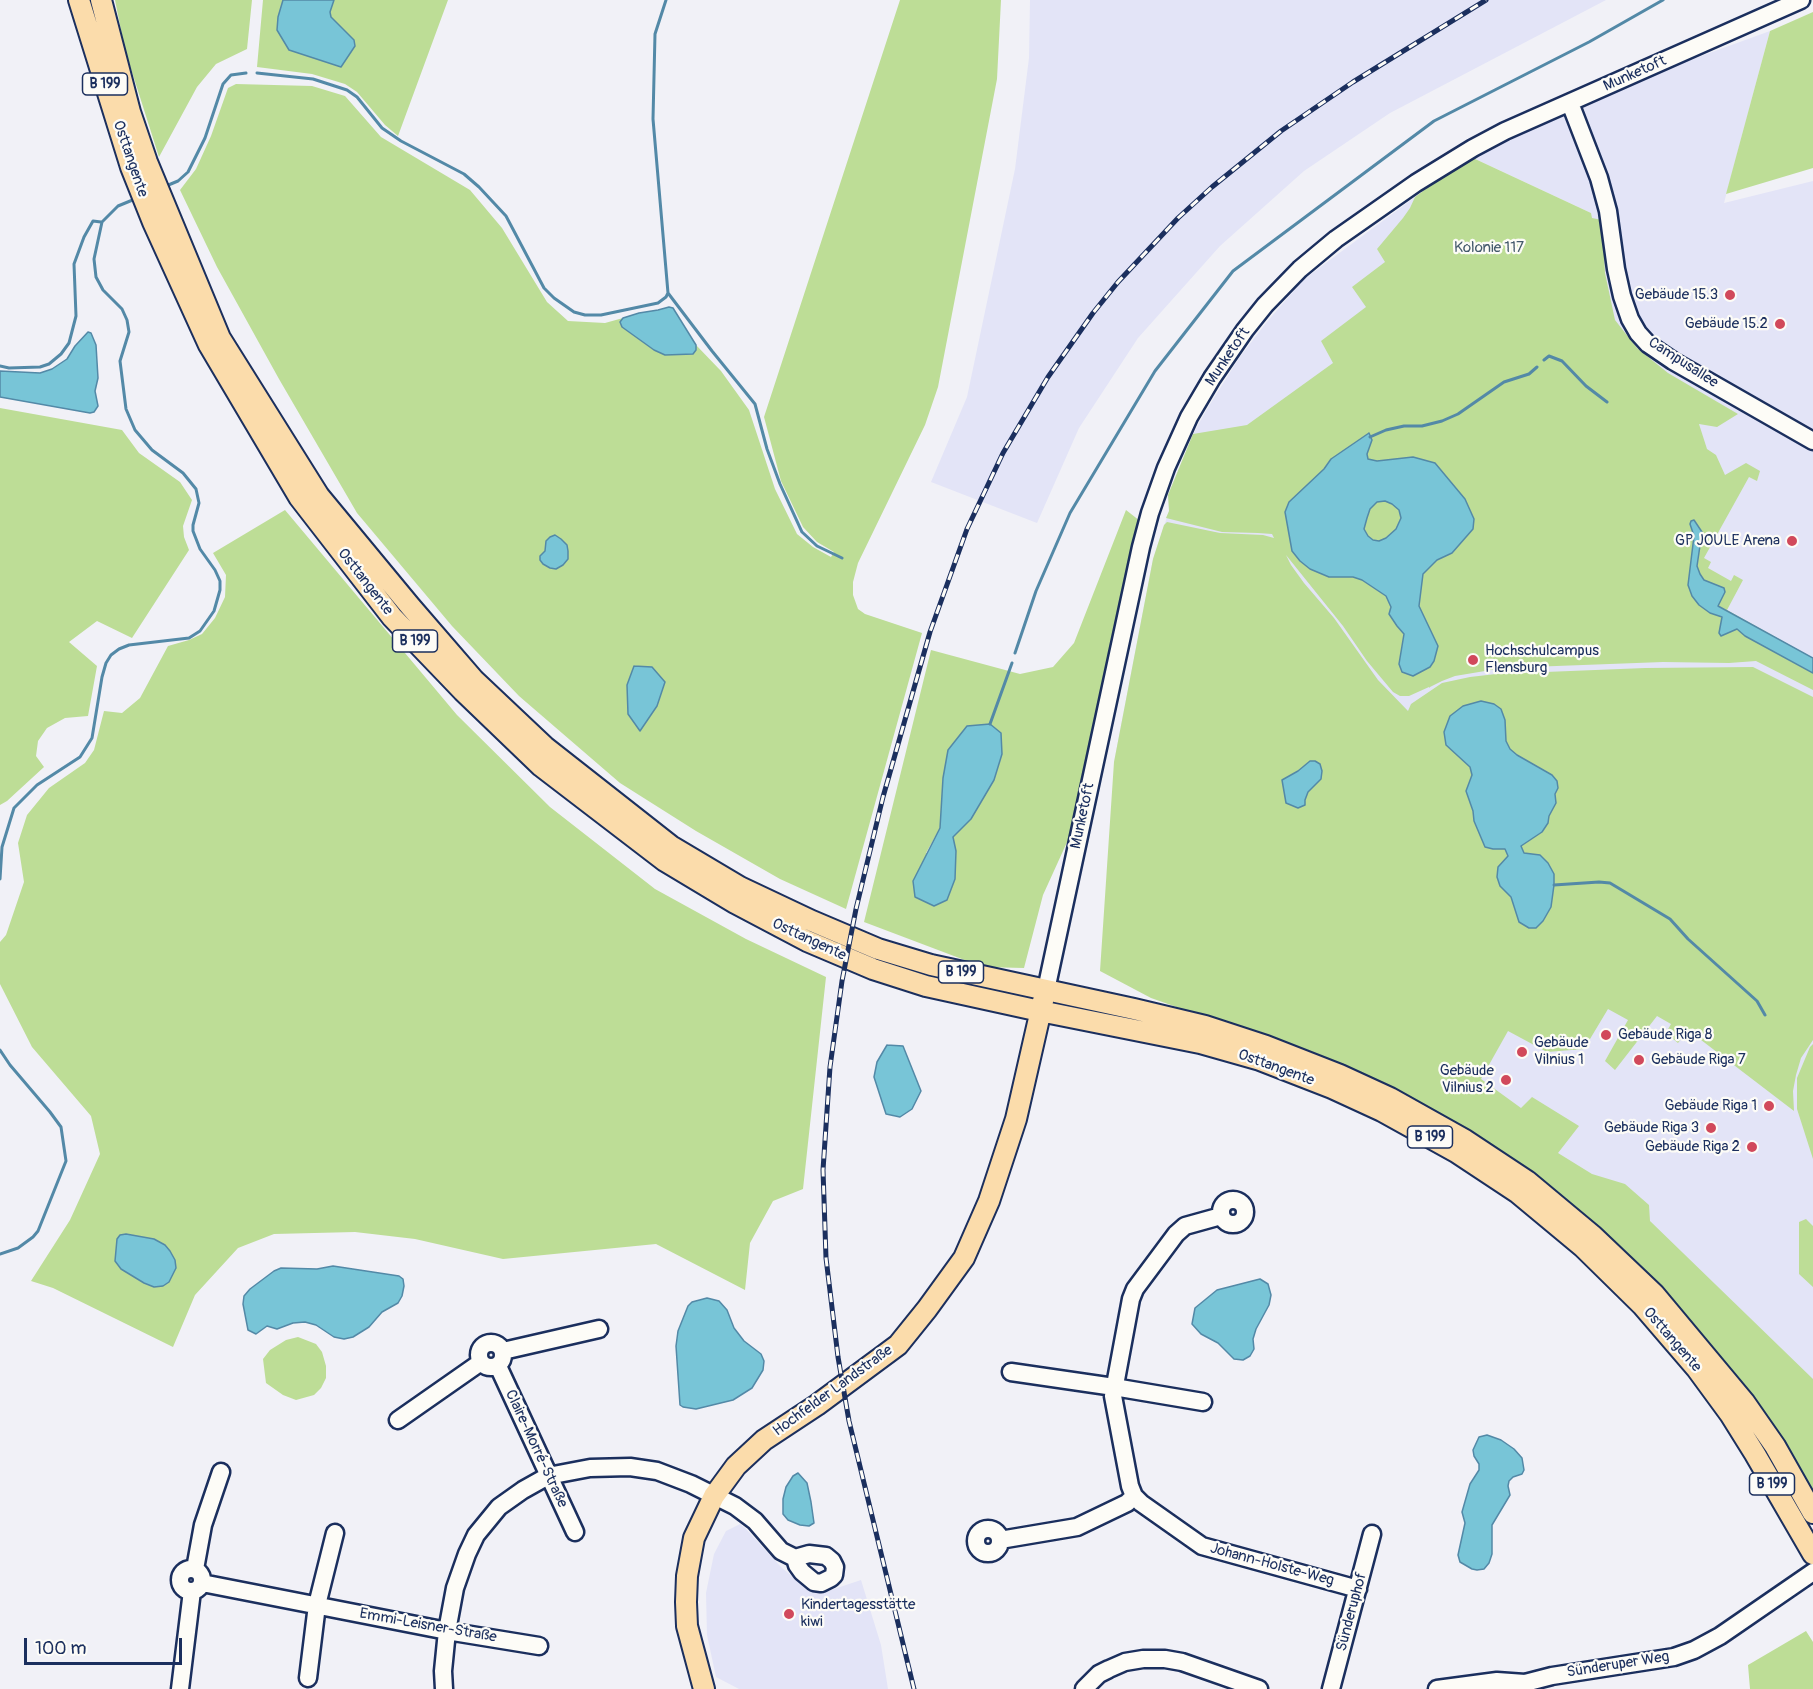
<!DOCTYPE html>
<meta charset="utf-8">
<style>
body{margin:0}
#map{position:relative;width:1813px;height:1689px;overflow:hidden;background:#f1f1f7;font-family:Pangolin,sans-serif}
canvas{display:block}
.scale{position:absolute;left:24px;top:1638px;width:158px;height:27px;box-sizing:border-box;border:3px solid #1b2f5e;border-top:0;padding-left:8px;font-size:18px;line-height:21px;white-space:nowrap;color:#1b2f5e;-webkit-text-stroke:4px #fdfcf7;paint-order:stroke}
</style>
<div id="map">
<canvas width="1813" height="1689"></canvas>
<div class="scale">100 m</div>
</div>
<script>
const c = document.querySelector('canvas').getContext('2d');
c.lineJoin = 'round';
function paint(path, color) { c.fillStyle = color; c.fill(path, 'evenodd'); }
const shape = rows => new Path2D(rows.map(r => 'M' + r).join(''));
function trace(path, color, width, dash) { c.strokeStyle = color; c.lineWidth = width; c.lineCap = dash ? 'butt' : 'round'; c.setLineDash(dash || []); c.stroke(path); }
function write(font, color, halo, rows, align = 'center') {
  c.font = font + ' Pangolin,sans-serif'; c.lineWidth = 4.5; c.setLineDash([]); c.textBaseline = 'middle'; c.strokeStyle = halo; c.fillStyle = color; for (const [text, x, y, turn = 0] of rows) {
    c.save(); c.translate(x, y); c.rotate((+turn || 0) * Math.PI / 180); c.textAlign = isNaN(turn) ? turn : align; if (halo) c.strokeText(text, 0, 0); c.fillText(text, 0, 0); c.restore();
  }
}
paint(shape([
 [1030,0,1606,0,1390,113,1304,171,1220,246,1138,338,1079,428,1037,523,931,482,967,397,1015,169,1029,58],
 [1770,31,1724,203,1813,181,1813,1467,1676,1281,1114,762,1153,559,1169,511,1168,495,1193,434,1207,409,1239,358,1266,323,1303,280,1442,177,1591,213,1473,158,1588,102,1671,67],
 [740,1524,746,1529,782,1568,812,1592,828,1591,861,1580,881,1645,888,1689,739,1689,716,1677,707,1635,706,1593,714,1554,726,1531]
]), '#e3e4f7');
paint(shape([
 [115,0,252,0,247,49,216,64,197,87,159,157,125,50],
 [263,0,283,0,278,17,335,22,331,17,330,12,334,0,448,0,398,136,385,125,357,92,345,84,312,74,257,67],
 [900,0,1001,0,997,79,938,387,925,425,858,563,853,582,853,595,858,609,865,614,922,633,846,909,780,879,696,831,620,783,519,696,452,626,357,513,279,379,217,267,180,190,196,169,211,136,228,88,236,84,312,86,345,96,381,137,470,190,502,228,547,302,568,321,605,323,623,318,620,322,654,350,696,350,696,345,721,371,749,410,775,489,797,534,813,547,831,557,834,552,817,542,803,527,781,481,764,417],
 [1813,12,1813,168,1726,194,1770,31],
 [1473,158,1591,213,1592,218,1602,220,1605,273,1615,320,1637,348,1668,373,1738,414,1717,427,1699,424,1707,449,1716,455,1725,475,1746,463,1760,471,1757,481,1749,477,1704,558,1711,562,1708,568,1731,581,1734,575,1743,580,1727,610,1813,658,1813,690,1756,661,1729,663,1663,662,1503,668,1455,676,1442,681,1430,687,1430,688,1429,687,1409,696,1400,696,1393,692,1367,661,1343,626,1286,555,1291,565,1304,583,1334,618,1378,680,1408,711,1411,704,1442,683,1470,677,1496,674,1645,668,1753,667,1813,697,1813,1040,1801,1058,1796,1075,1793,1091,1794,1111,1688,1030,1678,1043,1666,1033,1671,1024,1657,1016,1615,1070,1605,1061,1628,1020,1608,1009,1584,1049,1547,1052,1508,1031,1481,1079,1521,1108,1532,1097,1579,1126,1558,1153,1592,1174,1625,1184,1649,1205,1650,1221,1813,1379,1813,1492,1781,1436,1713,1350,1625,1250,1572,1207,1499,1151,1441,1114,1304,1052,1151,998,1100,971,1114,762,1153,559,1164,525,1167,522,1220,533,1263,535,1274,538,1272,534,1258,533,1222,532,1166,518,1169,511,1168,495,1193,434,1247,425,1333,363,1321,341,1366,307,1352,287,1385,262,1377,249,1403,218,1410,208,1415,197,1442,177],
 [0,408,122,430,139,453,180,482,192,500,183,526,184,537,189,550,132,638,97,621,69,642,97,666,88,716,65,718,47,728,38,741,36,756,44,767,7,801,0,805],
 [285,510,457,715,550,807,655,889,746,939,826,977,803,1189,773,1201,750,1243,745,1290,656,1244,503,1259,415,1239,355,1232,274,1234,238,1248,195,1295,173,1347,53,1288,31,1281,70,1220,100,1154,91,1116,32,1047,0,984,0,942,6,935,24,882,18,843,27,815,49,788,85,763,94,750,104,711,122,713,140,698,168,646,189,640,202,634,215,618,225,597,226,575,213,553],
 [1126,510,1140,521,1068,840,1043,895,1024,968,983,967,864,922,931,650,1020,674,1053,667,1074,643],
 [1002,754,994,780,971,819,953,837,956,851,926,853,940,828,943,778],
 [1813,1044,1813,1159,1797,1109,1797,1078,1810,1047],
 [1806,1219,1813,1226,1813,1287,1799,1274,1799,1222],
 [298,1337,316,1344,322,1352,326,1366,326,1378,321,1388,314,1395,296,1400,283,1395,266,1383,263,1359,270,1350,286,1340],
 [1806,1631,1813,1642,1813,1689,1750,1689,1748,1665]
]), '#bddd96');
const water = shape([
 [283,0,334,0,330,12,331,17,354,40,355,46,341,67,289,50,277,30,278,17,283,0],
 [669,307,673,308,696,345,696,350,693,354,665,355,654,350,622,327,620,322,623,318,639,313,658,310,669,307],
 [88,332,91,333,96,345,98,378,95,391,98,406,94,412,90,413,0,397,0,371,40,373,52,369,67,359,75,346,88,332],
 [1369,433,1372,440,1367,454,1368,459,1377,461,1413,457,1435,463,1465,499,1474,519,1473,529,1452,553,1437,560,1423,574,1419,606,1438,646,1434,661,1430,667,1413,676,1402,672,1399,664,1404,634,1397,626,1389,614,1391,607,1386,596,1362,580,1353,577,1329,577,1310,569,1300,561,1292,551,1285,512,1289,502,1324,469,1331,459,1369,433],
 [1385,501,1392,504,1399,510,1401,518,1396,529,1386,538,1379,541,1373,540,1368,536,1364,529,1367,518,1370,509,1377,502,1385,501],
 [1694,520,1702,532,1697,566,1700,574,1704,580,1724,588,1725,592,1718,606,1813,658,1813,673,1745,636,1737,629,1721,636,1719,633,1722,617,1710,613,1699,605,1692,596,1688,585,1694,536,1690,524,1691,521,1694,520],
 [555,535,561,539,567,545,568,551,568,559,563,565,556,569,550,568,543,564,540,560,540,556,545,551,546,541,550,537,555,535],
 [634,666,652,667,665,682,657,706,640,731,628,714,627,685,634,666],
 [1481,701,1494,704,1501,709,1505,720,1506,741,1510,749,1517,755,1552,775,1557,781,1558,788,1555,794,1556,803,1549,816,1548,823,1542,832,1521,846,1524,853,1540,855,1548,863,1554,874,1554,885,1551,907,1543,921,1536,928,1529,928,1519,922,1511,897,1500,886,1497,877,1498,867,1508,856,1505,849,1493,849,1485,847,1474,821,1473,811,1466,791,1472,775,1470,767,1446,745,1444,732,1450,716,1463,706,1481,701],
 [990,724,1001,733,1002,754,994,780,971,819,953,837,956,851,955,879,947,900,934,906,915,897,913,881,940,828,943,778,948,750,967,726,990,724],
 [1310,761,1315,761,1320,764,1322,771,1321,779,1308,792,1305,800,1305,805,1298,808,1286,803,1282,780,1298,771,1310,761],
 [887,1045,903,1046,921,1091,912,1109,900,1117,886,1114,874,1077,877,1062,887,1045],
 [126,1234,154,1239,165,1245,170,1251,175,1260,176,1268,169,1282,163,1286,154,1287,144,1283,121,1269,115,1261,117,1239,120,1235,126,1234],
 [333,1266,399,1276,403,1279,404,1286,402,1296,398,1303,382,1312,369,1327,353,1337,344,1339,334,1337,316,1325,305,1322,293,1323,277,1329,267,1326,256,1334,248,1330,243,1304,244,1296,250,1289,274,1271,281,1268,317,1269,333,1266],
 [1260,1279,1268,1284,1271,1295,1269,1305,1256,1329,1253,1339,1254,1349,1250,1356,1243,1360,1234,1359,1218,1343,1201,1334,1192,1324,1195,1308,1217,1290,1260,1279],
 [707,1298,719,1301,727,1310,734,1328,744,1341,761,1354,764,1361,763,1370,752,1388,733,1400,696,1409,683,1407,680,1405,676,1346,678,1331,688,1306,692,1302,707,1298],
 [1487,1435,1501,1440,1514,1449,1522,1458,1524,1470,1522,1474,1513,1477,1509,1481,1508,1486,1510,1495,1492,1525,1492,1554,1489,1563,1484,1569,1477,1570,1472,1569,1460,1562,1458,1555,1465,1523,1462,1512,1470,1484,1479,1470,1479,1464,1474,1456,1473,1450,1479,1437,1487,1435],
 [798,1473,807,1483,811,1502,814,1523,809,1526,800,1525,788,1520,783,1514,783,1499,786,1487,793,1476,798,1473]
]);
paint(water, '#78c5d7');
trace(water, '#5389a7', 1.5);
trace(shape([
 [666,0,655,34,653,119,668,293,712,351,755,404,767,449,780,484,802,532,817,546,842,558],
 [257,73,313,79,347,90,357,97,382,128,401,141,464,174,479,187,506,216,544,288,554,298,574,312,585,315,601,315,658,303,666,297,668,293],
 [166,186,178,181,188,172,205,138,223,84,231,75,246,73],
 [1544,360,1549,356,1562,361,1586,386,1607,402],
 [0,366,9,368,40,367,49,364,61,354,69,343,76,316,74,264,84,237,93,221,101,222],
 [1370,437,1386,430,1404,426,1422,426,1442,421,1458,414,1504,382,1529,374,1537,367],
 [1015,653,1036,591,1070,513,1155,371,1233,271,1434,121,1589,42,1663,0],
 [990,724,1012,663],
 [0,879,2,847,14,808,37,785,80,757,92,738,102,677,106,663,111,655,119,649,129,645,189,638,200,631,214,611,220,590,220,581,215,570,200,549,193,531,193,525,199,503,196,489,183,473,152,450,135,430,126,409,120,361,129,332,127,320,122,309,103,290,96,277,94,259,102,222,118,206,135,199],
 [1554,885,1599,882,1610,883,1670,919,1688,939,1757,1001,1765,1015],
 [0,1050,10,1065,50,1112,61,1127,66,1161,38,1231,33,1237,18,1248,0,1254]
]), '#5389a7', 3);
const minor = shape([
 [1570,103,1599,178,1608,211,1616,269,1622,296,1630,319,1638,333,1648,344,1673,361,1813,441],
 [1046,990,1141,547,1150,513,1166,468,1189,417,1212,378,1245,330,1265,305,1300,269,1336,239,1416,183,1473,148,1505,131,1801,0],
 '1221 1212a12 12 0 1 1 24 0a12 12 0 1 1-24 0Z',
 [1221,1216,1185,1226,1176,1234,1135,1289,1131,1299,1113,1396,1130,1486,1134,1496,1141,1503,1202,1546,1358,1589],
 '479 1355a12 12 0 1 1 24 0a12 12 0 1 1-24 0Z',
 [503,1351,599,1329],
 [498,1366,575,1532],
 [1011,1372,1114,1387,1203,1402],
 [398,1420,481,1362],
 '976 1541a12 12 0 1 1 24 0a12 12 0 1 1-24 0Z',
 [1000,1540,1077,1527,1127,1503,1134,1496],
 '180 1580a11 11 0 1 1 22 0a11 11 0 1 1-22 0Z',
 [195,1569,203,1525,221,1472],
 [202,1583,447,1631,539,1646],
 [308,1678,317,1605,335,1533],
 [180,1689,192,1591],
 [444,1689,443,1671,447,1631,455,1588,467,1554,476,1535,499,1507,523,1490,548,1476,590,1468,630,1467,657,1471,691,1484,735,1506,755,1521,781,1551,795,1558,797,1565,802,1572,814,1582,821,1583,831,1578,834,1575,835,1567,832,1561,826,1556,809,1554,795,1558],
 [1084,1689,1099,1674,1109,1669,1125,1662,1143,1659,1165,1659,1182,1662,1259,1689],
 [1331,1689,1372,1534],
 [1437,1689,1497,1681,1525,1683,1552,1676,1674,1657,1694,1650,1720,1636,1813,1572]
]);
const major = shape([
 [79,0,131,167,153,222,209,345,299,497,392,617,463,691,541,766,665,861,735,903,807,941,873,969,926,986,1040,1011,1200,1043,1260,1060,1332,1088,1382,1111,1456,1152,1518,1193,1583,1247,1642,1305,1697,1369,1730,1414,1755,1454,1813,1554],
 [101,0,130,112,147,162,220,338,319,496,410,606,474,680,545,747,671,846,740,887,812,921,878,949,931,965,1134,1009,1205,1026,1266,1046,1340,1075,1390,1098,1465,1140,1527,1181,1593,1236,1654,1294,1745,1403,1775,1446,1813,1513],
 [704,1689,687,1626,686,1602,687,1576,694,1538,714,1496,736,1466,764,1440,817,1405,898,1345,927,1309,964,1258,989,1201,1016,1119,1043,1001]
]);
trace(minor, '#1b2f5e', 21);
trace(major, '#1b2f5e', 24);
trace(minor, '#fdfcf7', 16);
trace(major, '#fbdcab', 20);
const rail = shape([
 [914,1689,849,1421,838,1357,826,1258,823,1170,830,1067,842,981,856,909,883,797,930,632,967,529,1003,453,1048,377,1093,313,1118,282,1178,218,1212,187,1281,131,1353,82,1486,0]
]);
trace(rail, '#1b2f5e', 5);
trace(rail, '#fdfcf7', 3, [9]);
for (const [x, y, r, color] of [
 [1730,295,6,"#d1495b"],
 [1780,324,6,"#d1495b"],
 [1792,541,6,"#d1495b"],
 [1473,660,6,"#d1495b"],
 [1606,1035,6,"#d1495b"],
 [1522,1052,6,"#d1495b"],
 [1639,1060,6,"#d1495b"],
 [1506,1080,6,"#d1495b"],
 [1769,1106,6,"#d1495b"],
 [1711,1128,6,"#d1495b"],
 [1752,1147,6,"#d1495b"],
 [789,1614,6,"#d1495b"]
]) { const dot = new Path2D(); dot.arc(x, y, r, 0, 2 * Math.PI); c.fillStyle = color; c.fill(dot); trace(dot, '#fdfcf7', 2); }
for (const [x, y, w] of [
 [105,84,45],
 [415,641,45],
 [961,972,45],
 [1430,1137,45],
 [1772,1484,45]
]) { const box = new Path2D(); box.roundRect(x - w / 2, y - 11, w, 22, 4.5); c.fillStyle = '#fdfcf7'; c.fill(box); trace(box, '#1b2f5e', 1.5); }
write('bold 14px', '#1b2f5e', null, [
 ["B 199",105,84],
 ["B 199",415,641],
 ["B 199",961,972],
 ["B 199",1430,1137],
 ["B 199",1772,1484]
]);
write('15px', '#1b2f5e', '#fdfcf7', [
 ["Munketoft",1635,74,-24],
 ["Osttangente",130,159,71],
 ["Munketoft",1228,357,-56],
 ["Campusallee",1683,363,33],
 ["Osttangente",365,582,52],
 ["Munketoft",1083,816,-78],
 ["Osttangente",809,940,25],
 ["Osttangente",1276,1068,20],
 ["Osttangente",1672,1340,49],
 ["Hochfelder Landstraße",833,1391,-36],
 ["Claire-Morré-Straße",536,1449,65],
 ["Johann-Holste-Weg",1272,1565,15],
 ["Sünderuphof",1352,1612,-75],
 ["Emmi-Leisner-Straße",428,1626,10],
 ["Sünderuper Weg",1618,1665,-9]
]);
write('15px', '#445a6c', '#fdfcf7', [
 ["Kolonie 117",1489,248]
]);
write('15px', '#1b2f5e', '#fdfcf7', [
 ["Gebäude 15.3",1718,295],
 ["Gebäude 15.2",1768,324],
 ["GP JOULE Arena",1780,541],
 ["Hochschulcampus",1485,651,"left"],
 ["Flensburg",1485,668,"left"],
 ["Gebäude Riga 8",1618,1035,"left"],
 ["Gebäude",1534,1043,"left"],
 ["Vilnius 1",1534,1060,"left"],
 ["Gebäude Riga 7",1651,1060,"left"],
 ["Gebäude",1494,1071],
 ["Vilnius 2",1494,1088],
 ["Gebäude Riga 1",1757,1106],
 ["Gebäude Riga 3",1699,1128],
 ["Gebäude Riga 2",1740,1147],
 ["Kindertagesstätte",801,1605,"left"],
 ["kiwi",801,1622,"left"]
], 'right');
</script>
